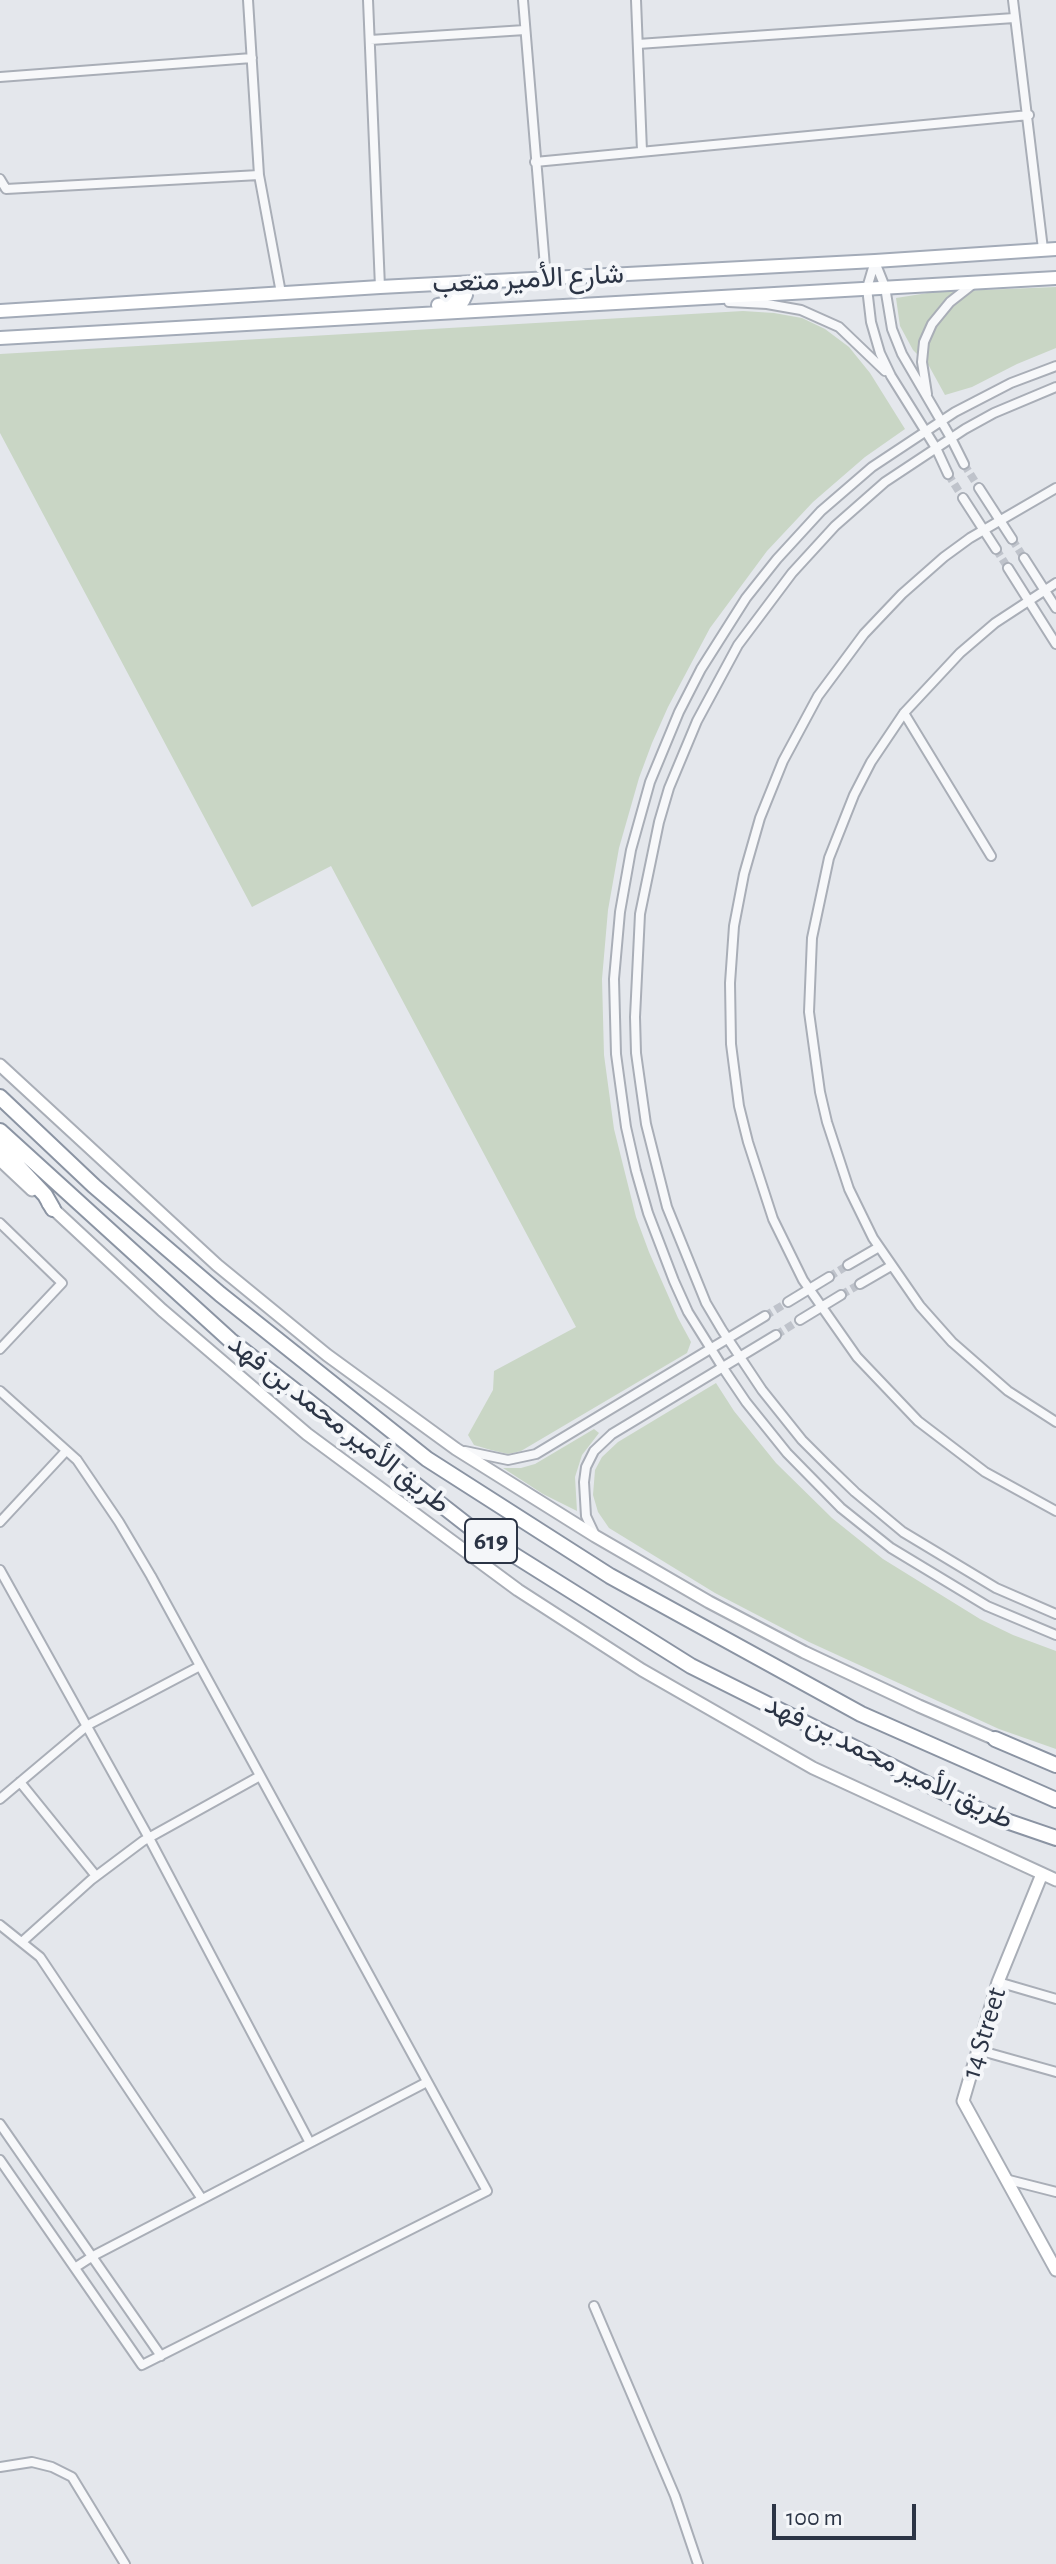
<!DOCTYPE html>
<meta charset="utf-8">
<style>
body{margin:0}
#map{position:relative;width:1056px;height:2564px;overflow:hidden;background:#e4e7ec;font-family:"Alegreya Sans",sans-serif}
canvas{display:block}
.scale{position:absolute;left:772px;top:2504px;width:144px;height:36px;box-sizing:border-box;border:4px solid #2b3445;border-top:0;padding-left:10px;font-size:24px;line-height:28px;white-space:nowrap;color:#2b3445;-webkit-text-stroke:6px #f4f6f9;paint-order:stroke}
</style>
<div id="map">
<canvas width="1056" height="2564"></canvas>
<div class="scale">100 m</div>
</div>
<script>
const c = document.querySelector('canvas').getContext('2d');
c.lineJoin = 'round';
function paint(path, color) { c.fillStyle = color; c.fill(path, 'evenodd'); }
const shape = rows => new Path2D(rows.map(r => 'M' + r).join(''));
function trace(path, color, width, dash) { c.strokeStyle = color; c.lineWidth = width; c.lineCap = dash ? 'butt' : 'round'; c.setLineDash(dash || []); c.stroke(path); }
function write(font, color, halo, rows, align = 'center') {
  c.font = font + ' "Alegreya Sans",Vazirmatn,sans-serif'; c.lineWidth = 8; c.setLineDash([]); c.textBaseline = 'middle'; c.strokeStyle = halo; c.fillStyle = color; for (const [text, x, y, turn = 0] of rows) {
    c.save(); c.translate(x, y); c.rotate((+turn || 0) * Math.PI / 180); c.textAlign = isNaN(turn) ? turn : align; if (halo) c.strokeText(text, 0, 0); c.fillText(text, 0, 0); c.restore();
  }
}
paint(shape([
 [1056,287,1056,348,1017,364,972,387,945,395,929,366,913,350,900,326,896,298,934,292],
 [743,311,774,313,802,318,825,329,849,347,870,373,905,429,865,457,813,502,767,551,710,628,668,707,652,743,639,778,619,848,608,910,602,979,604,1055,614,1129,636,1217,649,1252,678,1318,691,1342,687,1353,521,1451,508,1454,491,1450,474,1445,468,1435,493,1390,494,1371,576,1327,331,866,252,907,0,433,0,354],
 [716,1383,734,1411,776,1463,832,1518,883,1559,980,1619,1013,1635,1056,1651,1056,1749,999,1729,809,1642,715,1593,609,1528,598,1512,593,1495,595,1470,602,1457,618,1442],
 [594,1429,599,1433,582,1455,575,1477,577,1511,543,1494,503,1468,521,1468,535,1464]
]), '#c9d6c5');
trace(shape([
 [964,464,979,488],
 [948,474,963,498],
 [1012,539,1024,558],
 [996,549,1008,568],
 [829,1277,848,1265],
 [841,1295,860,1284],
 [765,1316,788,1302],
 [776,1335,800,1320]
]), '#bfc3cb', 8, [8, 4]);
const street = shape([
 [248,0,259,175,281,293],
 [368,0,380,287],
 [523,0,546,279],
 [636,0,642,151],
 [1013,0,1043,249],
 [370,40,525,30],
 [638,44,1014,18],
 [0,77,252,58],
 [535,162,1029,115],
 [0,179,6,189,259,175],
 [875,261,867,288,871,322,880,353,891,376,936,448,948,474],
 [875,262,885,287,892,329,902,354,951,438,964,464],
 [729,302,767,304,801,310,839,327,885,371],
 [1056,366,1011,383,955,412,872,467,821,511,777,559,746,598,701,669,679,712,650,782,631,850,620,912,614,979,616,1054,626,1127,636,1171,648,1213,674,1281,688,1312,723,1368,746,1402,787,1453,841,1508,891,1548,987,1606,1056,1635],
 [1056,387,994,413,965,429,885,482,835,526,792,573,738,645,697,721,669,788,659,822,640,914,635,1017,636,1053,646,1124,667,1207,706,1303,722,1330,762,1390,802,1440,827,1465,855,1492,903,1532,996,1588,1056,1614],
 [927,394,922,362,924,342,932,324,950,302,973,284],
 [979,488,1012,539],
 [1056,488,970,538,944,557,902,594,864,634,818,696,783,761,760,818,744,874,734,926,730,983,731,1044,739,1106,748,1142,773,1219,803,1280,857,1357,918,1421,985,1472,1056,1511],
 [963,498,996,549],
 [1024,558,1056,608],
 [1008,568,1056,644],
 [1056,583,995,623,960,653,904,713,871,762,854,795,829,858,812,938,809,1012,820,1092,827,1122,849,1189,873,1238,920,1306,952,1342,1008,1391,1056,1422],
 [904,713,991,856],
 [0,1223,62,1283,0,1349],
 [848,1265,879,1247],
 [860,1284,891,1266],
 [788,1302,829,1277],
 [800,1320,841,1295],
 [0,1391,77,1460,119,1522,151,1576,487,2191,142,2365,0,2160],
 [465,1451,508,1460,536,1454,765,1316],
 [0,1522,66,1451],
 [594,1533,586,1516,584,1482,586,1467,594,1451,612,1434,776,1335],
 [0,1570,149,1838,310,2143],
 [20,1782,96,1876],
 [0,1799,88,1725,200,1666],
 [0,1925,40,1957,202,2199],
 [23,1941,91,1880,143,1841,260,1776],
 [998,1982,1056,1999],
 [978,2050,1056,2072],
 [0,2124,161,2356],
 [1005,2179,1056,2192],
 [76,2267,93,2256,427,2082],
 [594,2306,675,2496,698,2564],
 [0,2467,32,2462,52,2467,72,2477,125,2564]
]);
const secondary = shape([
 [0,1065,217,1265,327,1355,456,1449,595,1536,709,1602,804,1652,919,1706,1002,1742],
 [0,1160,32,1190],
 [48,1204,162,1310,307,1434,518,1590,642,1670,813,1768,1056,1880],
 [1042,1874,998,1982,963,2101,1056,2270]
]);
const primary = shape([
 [438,305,463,301,466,295,465,292,447,290],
 [0,311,380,287,875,261,1056,249],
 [0,338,1056,278]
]);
const highway = shape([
 [0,1097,94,1186,220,1294,427,1459,610,1576,861,1714,1056,1800],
 [0,1131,230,1340,471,1528,691,1666,989,1815,1056,1838],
 [0,1147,45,1195,53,1209],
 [995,1739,1056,1765]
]);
trace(street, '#a9aeb7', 12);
trace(secondary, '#a9aeb7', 15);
trace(primary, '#a3abb8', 16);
trace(highway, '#8b94a3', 18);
trace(street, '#f7f8fa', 8);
trace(secondary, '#fff', 11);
trace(primary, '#fff', 12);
trace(highway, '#fff', 14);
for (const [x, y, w] of [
 [491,1541,52]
]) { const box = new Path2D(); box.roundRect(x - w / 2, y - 22, w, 44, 6); c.fillStyle = '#f4f6f9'; c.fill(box); trace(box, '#2b3445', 2); }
write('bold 26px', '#2b3445', null, [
 ["619",491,1541]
]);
write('28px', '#2b3445', '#f4f6f9', [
 ["شارع الأمير متعب",528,279,-3],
 ["طريق الأمير محمد بن فهد",339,1424,38],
 ["طريق الأمير محمد بن فهد",889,1762,26],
 ["14 Street",984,2033,-73]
]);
</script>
